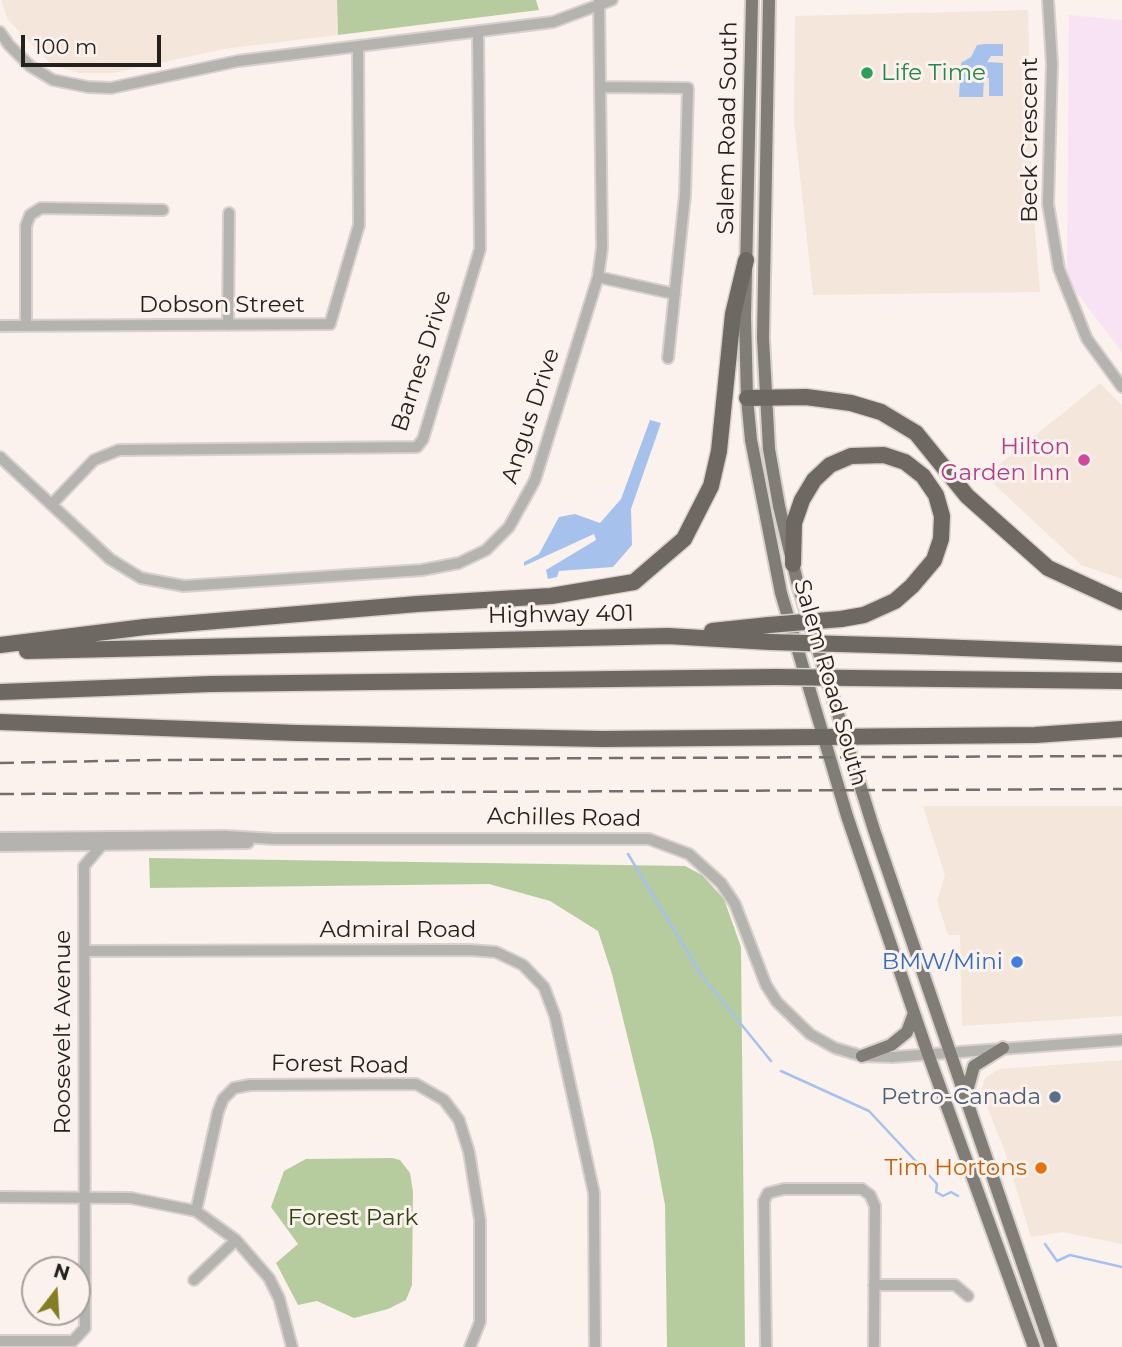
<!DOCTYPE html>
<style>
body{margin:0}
#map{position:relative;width:1122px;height:1347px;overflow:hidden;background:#fbf2ed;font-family:Montserrat,sans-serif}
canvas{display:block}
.north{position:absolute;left:21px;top:1256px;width:70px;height:70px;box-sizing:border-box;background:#fbf2ed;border:2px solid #a59e9a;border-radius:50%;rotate:17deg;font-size:19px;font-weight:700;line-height:28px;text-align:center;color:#23201e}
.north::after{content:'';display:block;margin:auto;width:24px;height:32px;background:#847d23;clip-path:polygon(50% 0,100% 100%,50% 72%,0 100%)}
.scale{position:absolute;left:21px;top:35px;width:140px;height:32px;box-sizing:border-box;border:4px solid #23201e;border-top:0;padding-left:9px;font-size:21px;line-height:24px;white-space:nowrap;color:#23201e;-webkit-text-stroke:5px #fbf2ed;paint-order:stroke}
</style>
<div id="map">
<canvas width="1122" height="1347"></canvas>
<div class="north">N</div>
<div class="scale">100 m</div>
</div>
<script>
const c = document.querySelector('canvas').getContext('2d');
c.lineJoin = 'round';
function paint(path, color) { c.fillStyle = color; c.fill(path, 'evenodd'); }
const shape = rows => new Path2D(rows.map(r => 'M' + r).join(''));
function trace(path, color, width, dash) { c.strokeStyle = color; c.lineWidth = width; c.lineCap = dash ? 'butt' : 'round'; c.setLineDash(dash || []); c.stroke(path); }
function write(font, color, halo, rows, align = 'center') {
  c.font = font + ' Montserrat,sans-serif'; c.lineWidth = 6; c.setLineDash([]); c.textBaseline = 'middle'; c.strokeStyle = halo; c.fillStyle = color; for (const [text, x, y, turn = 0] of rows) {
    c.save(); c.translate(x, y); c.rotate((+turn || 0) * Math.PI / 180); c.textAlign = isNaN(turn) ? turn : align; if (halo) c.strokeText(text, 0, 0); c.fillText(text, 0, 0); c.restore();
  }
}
paint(shape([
 [1,0,337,0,338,35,224,49,113,73,79,73,52,65,8,20],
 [1028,10,1033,208,1040,292,813,295,794,122,795,16],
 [1100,383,1122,405,1122,579,1081,565,985,476],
 [923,806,1122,806,1122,1016,962,1026,960,935,948,935,937,901,945,875],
 [1122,1060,1122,1244,1062,1232,1031,1237,1004,1149,981,1091,985,1078,999,1069]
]), '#f5e6dc');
paint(shape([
 [1069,15,1122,20,1122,352,1067,280]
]), '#f7e3f3');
paint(shape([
 [337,0,536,0,539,10,338,35],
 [149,858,685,866,702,875,724,899,741,947,745,1347,667,1347,665,1205,653,1141,612,974,598,931,550,901,489,884,150,888],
 [392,1158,400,1160,410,1173,413,1192,412,1285,406,1300,388,1309,354,1318,317,1301,298,1305,276,1263,298,1244,271,1207,284,1171,306,1159]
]), '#b6cc9f');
paint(shape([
 [985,44,1003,44,1003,56,991,56,987,62,1003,63,1003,96,989,96,989,78,984,78,983,97,959,97,961,63,971,57,977,45],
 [650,420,661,423,631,509,632,545,613,567,559,571,557,577,548,579,546,570,596,540,594,534,524,566,524,562,539,554,559,517,575,514,600,523,621,499]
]), '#a6c2ec');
trace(shape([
 [628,854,702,976,771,1061],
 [781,1071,869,1111,937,1184,936,1192,943,1196,951,1192,958,1196],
 [1045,1244,1057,1261,1070,1255,1122,1267]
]), '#a6c2ec', 2.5);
const minor = shape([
 [1048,0,1052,64,1048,204,1059,269,1087,339,1122,387],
 [0,32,9,45,30,66,53,80,88,87,111,88,238,61,553,22,612,0],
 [601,87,688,88,685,195,668,358],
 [598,277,675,294],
 [228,325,229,213],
 [0,326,330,324,359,225,358,47],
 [26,326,26,226,30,215,41,208,163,210],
 [0,457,110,559,141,578,184,586,422,570,459,563,486,550,509,527,535,480,598,277,602,248,599,0],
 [52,504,94,460,119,450,417,447,423,439,480,249,478,31],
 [0,838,225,836,275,839,649,839,689,854,721,883,735,904,766,985,777,1002,810,1034,835,1048,862,1056,893,1057,1122,1040],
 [0,846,248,843],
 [84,951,469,950,496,952,523,965,544,987,555,1016,594,1193,595,1347],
 [0,1197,131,1198,196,1211,236,1240,269,1278,279,1298,292,1347],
 [196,1211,218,1112,223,1099,234,1088,250,1085,416,1084,444,1100,459,1120,469,1152,480,1220,480,1322,470,1347],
 [194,1280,236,1240],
 [874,1285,955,1285,968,1296],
 [0,1341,73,1341,85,1328,84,866,102,845],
 [766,1347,764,1201,768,1193,784,1189,862,1189,870,1195,875,1206,874,1347]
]);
const major = shape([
 [752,0,745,317,747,398,751,440,781,593,847,816,928,1054,1034,1347],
 [769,0,763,338,769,449,779,506,798,585,874,830,1051,1347],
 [862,1056,891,1045,907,1032,914,1013],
 [966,1095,974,1066,1003,1048]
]);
const highway = shape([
 [747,398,806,397,851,403,881,412,916,433,967,496,1048,568,1122,602],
 [793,564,794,523,802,500,814,480,830,465,851,456,884,455,905,462,923,476,936,495,942,516,941,539,934,560,912,586,895,601,864,615,841,619],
 [712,631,769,625],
 [0,645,145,627,417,604,551,596,634,582,684,539,711,486,719,451,733,314,746,260],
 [910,646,1122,654],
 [27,651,668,636,770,642],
 [852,678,1122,681],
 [0,692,210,684,776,677],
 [0,722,297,733,602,739,1035,735,1122,729]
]);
trace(minor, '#d8d0cc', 14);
trace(major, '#d8d0cc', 16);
trace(highway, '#d8d0cc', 19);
trace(minor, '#b5b3af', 10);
trace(major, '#807c76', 12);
trace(highway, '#6d6862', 16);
trace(shape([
 [0,763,156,760,1122,756],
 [0,794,1122,789]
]), '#746f6b', 2.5, [14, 7]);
const highwayBridge = shape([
 [769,625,841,619],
 [770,642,910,646],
 [776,677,852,678]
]);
trace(highwayBridge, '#d8d0cc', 19, []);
trace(highwayBridge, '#6d6862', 16);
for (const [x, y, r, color] of [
 [867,73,7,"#2e9e5b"],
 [1084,460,7,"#d1479c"],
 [1017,962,7,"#3f7fe0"],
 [1055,1097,7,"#5c6f8a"],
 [1041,1168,7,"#e8710a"]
]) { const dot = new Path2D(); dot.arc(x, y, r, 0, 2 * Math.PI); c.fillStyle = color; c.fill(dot); trace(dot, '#fbf2ed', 2.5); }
write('23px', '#27864d', '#fbf2ed', [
 ["Life Time",881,73]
], 'left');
write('23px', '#23201e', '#fbf2ed', [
 ["Salem Road South",728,128,-89],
 ["Beck Crescent",1030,140,-90],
 ["Dobson Street",222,305],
 ["Barnes Drive",422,361,-72],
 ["Angus Drive",531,416,-72],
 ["Highway 401",561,615,-1],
 ["Salem Road South",830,683,74],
 ["Achilles Road",564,818,1],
 ["Admiral Road",398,930],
 ["Roosevelt Avenue",63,1032,-90],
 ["Forest Road",340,1065,1]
]);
write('23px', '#b23c85', '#fbf2ed', [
 ["Hilton",1070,447],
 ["Garden Inn",1070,473]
], 'right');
write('23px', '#366cbe', '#fbf2ed', [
 ["BMW/Mini",1003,962]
], 'right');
write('23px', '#4e5e75', '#fbf2ed', [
 ["Petro-Canada",1041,1097]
], 'right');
write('23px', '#c56008', '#fbf2ed', [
 ["Tim Hortons",1027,1168]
], 'right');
write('23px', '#2e4211', '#fbf2ed', [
 ["Forest Park",353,1218]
]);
</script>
